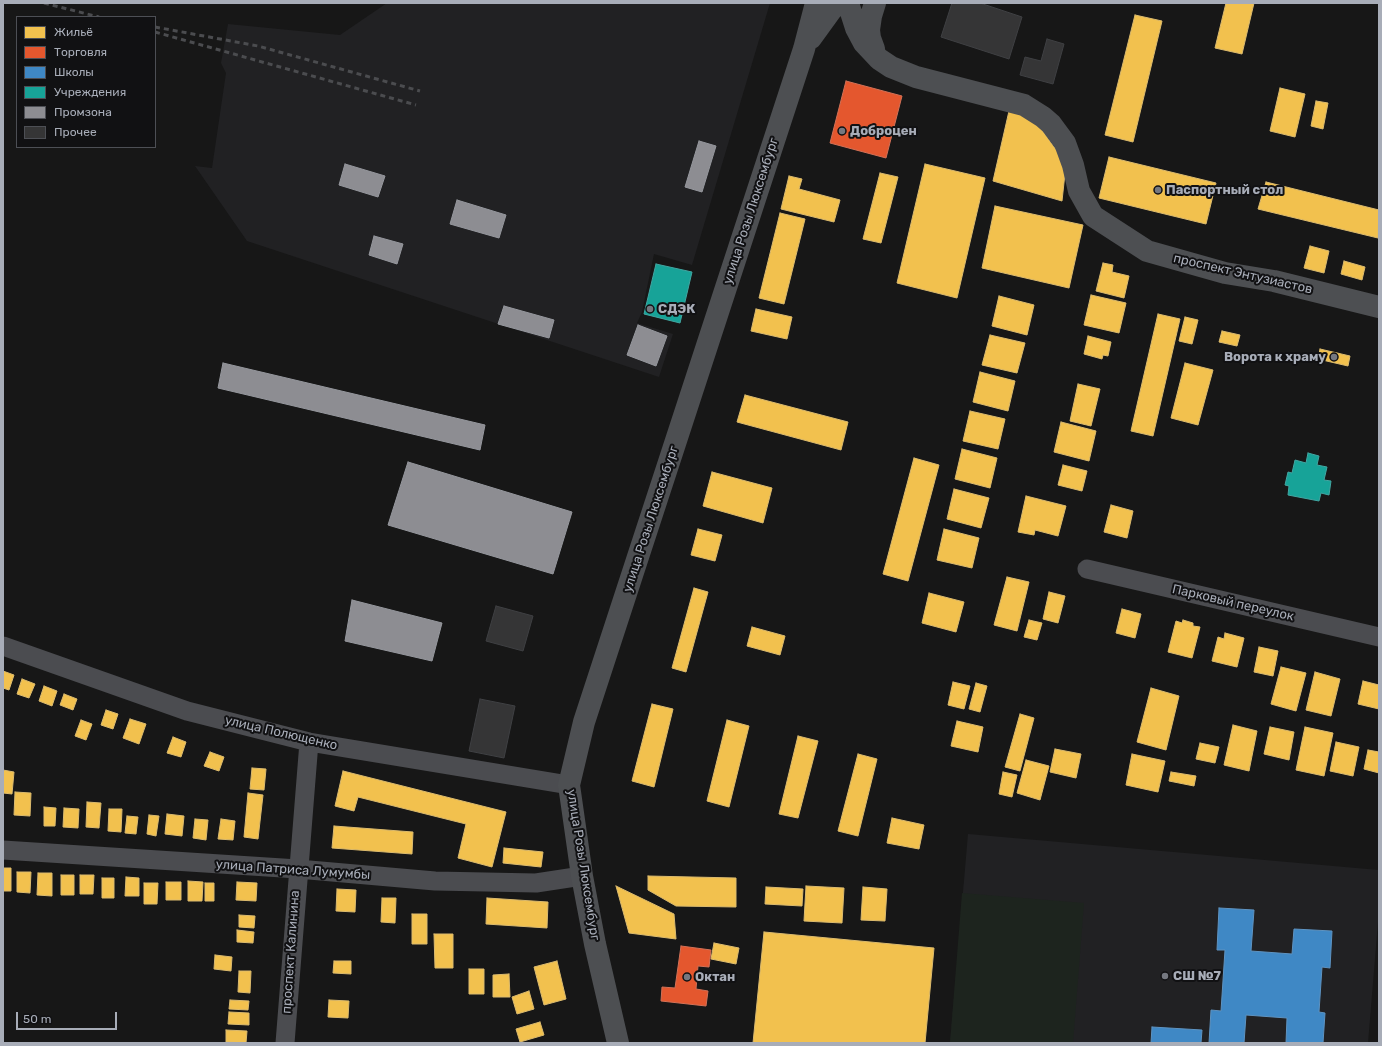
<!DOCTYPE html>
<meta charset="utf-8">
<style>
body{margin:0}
#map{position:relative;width:1382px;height:1046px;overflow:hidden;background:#171717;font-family:Rubik,sans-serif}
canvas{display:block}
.frame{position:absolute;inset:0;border:4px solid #a8adb8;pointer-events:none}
.legend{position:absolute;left:16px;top:16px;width:140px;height:132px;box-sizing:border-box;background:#111113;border:1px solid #4d4f55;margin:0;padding:5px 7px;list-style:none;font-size:12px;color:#a8adb8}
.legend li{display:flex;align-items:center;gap:8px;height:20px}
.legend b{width:20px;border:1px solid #4d4f55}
.scale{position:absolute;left:16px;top:1012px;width:101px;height:18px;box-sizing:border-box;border:2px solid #a8adb8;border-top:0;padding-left:5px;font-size:12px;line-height:14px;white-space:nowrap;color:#a8adb8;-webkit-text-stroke:3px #111113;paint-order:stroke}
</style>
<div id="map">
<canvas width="1382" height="1046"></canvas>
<div class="frame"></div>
<ul class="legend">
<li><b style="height:11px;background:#f2c14e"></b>Жильё</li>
<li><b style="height:11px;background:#e4572e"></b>Торговля</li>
<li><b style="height:11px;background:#3f88c5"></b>Школы</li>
<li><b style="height:11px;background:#17a398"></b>Учреждения</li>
<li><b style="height:11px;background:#8d8d92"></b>Промзона</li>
<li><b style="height:11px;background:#353536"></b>Прочее</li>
</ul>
<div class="scale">50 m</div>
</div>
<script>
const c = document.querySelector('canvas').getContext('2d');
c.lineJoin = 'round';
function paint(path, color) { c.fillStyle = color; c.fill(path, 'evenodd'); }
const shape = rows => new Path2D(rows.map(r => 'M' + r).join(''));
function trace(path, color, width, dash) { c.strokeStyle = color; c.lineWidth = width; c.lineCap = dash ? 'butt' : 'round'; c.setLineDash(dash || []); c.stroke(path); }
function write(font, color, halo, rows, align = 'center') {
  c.font = font + ' Rubik,sans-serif'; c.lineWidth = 4; c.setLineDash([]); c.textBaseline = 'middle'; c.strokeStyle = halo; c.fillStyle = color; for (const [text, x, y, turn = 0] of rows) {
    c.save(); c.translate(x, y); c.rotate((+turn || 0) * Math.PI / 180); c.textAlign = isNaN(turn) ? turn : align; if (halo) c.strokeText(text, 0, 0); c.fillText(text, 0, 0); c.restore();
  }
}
paint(shape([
 [387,3,770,3,692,265,654,254,642,312,637,323,673,334,659,377,247,241,195,166,212,168,226,73,221,63,228,24,340,35],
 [968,834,1379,870,1379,910,1368,1043,950,1043]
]), '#212123');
paint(shape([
 [962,893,1084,903,1073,1043,950,1043]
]), '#1d241e');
const homes = shape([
 [1226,3,1254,3,1242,54,1215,48,1226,3],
 [1135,15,1162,21,1133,142,1105,135,1135,15],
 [1280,88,1305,94,1295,137,1270,131,1280,88],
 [1316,101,1328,103,1323,129,1311,126,1316,101],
 [1009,111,1033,117,1066,164,1062,201,993,181,1009,111],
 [1109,157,1216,183,1206,224,1099,198,1109,157],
 [925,164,985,178,957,298,897,283,925,164],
 [880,173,898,177,881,243,863,239,880,173],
 [789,176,802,179,799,189,840,200,834,222,781,209,789,176],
 [1266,182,1379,210,1378,238,1258,209,1266,182],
 [995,206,1083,225,1069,288,982,268,995,206],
 [780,213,805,219,784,304,759,298,780,213],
 [1310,246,1329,251,1324,273,1304,268,1310,246],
 [1344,261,1365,267,1362,280,1341,274,1344,261],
 [1103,263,1113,265,1112,272,1129,276,1124,298,1096,291,1103,263],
 [1091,295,1126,303,1119,333,1084,325,1091,295],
 [999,296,1034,305,1027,335,992,326,999,296],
 [756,309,792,317,787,339,751,331,756,309],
 [1158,314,1180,319,1153,436,1131,431,1158,314],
 [1185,317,1198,320,1192,344,1179,341,1185,317],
 [1222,331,1240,335,1237,346,1219,342,1222,331],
 [990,335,1025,343,1017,373,982,365,990,335],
 [1088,336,1111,342,1108,356,1103,355,1102,359,1084,354,1088,336],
 [1320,349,1350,356,1348,366,1318,359,1320,349],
 [1185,363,1213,370,1198,425,1171,418,1185,363],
 [980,372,1015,381,1008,411,973,402,980,372],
 [1078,384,1100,389,1091,426,1070,421,1078,384],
 [745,395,848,422,841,450,737,422,745,395],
 [970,411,1005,419,998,449,963,441,970,411],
 [1061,422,1096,431,1089,461,1054,452,1061,422],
 [962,449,997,458,990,488,955,479,962,449],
 [914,458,939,465,908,581,883,574,914,458],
 [1063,465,1087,471,1082,491,1058,485,1063,465],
 [712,472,772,488,763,523,703,506,712,472],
 [954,489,989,498,981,528,947,519,954,489],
 [1026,496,1066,506,1058,536,1035,530,1034,535,1018,532,1026,496],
 [1111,505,1133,511,1127,538,1104,532,1111,505],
 [698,529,722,535,715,561,691,555,698,529],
 [944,529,979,538,972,568,937,560,944,529],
 [1007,577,1029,582,1017,631,994,625,1007,577],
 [694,588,708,592,686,672,672,668,694,588],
 [1049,592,1065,596,1058,623,1043,619,1049,592],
 [929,593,964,602,956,632,922,623,929,593],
 [1122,609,1141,614,1135,638,1116,633,1122,609],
 [1029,620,1042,623,1037,640,1024,637,1029,620],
 [1183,620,1193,623,1193,626,1200,627,1192,658,1168,652,1176,621,1182,623,1183,620],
 [752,627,785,636,780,655,747,646,752,627],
 [1225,633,1244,638,1237,667,1212,661,1218,637,1224,639,1225,633],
 [1259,647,1278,651,1273,676,1254,672,1259,647],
 [1281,667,1306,673,1296,711,1271,704,1281,667],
 [3,671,14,675,9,690,3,688,3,671],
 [1315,672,1340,679,1331,716,1306,710,1315,672],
 [22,679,35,684,29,698,17,694,22,679],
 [1363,681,1379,685,1379,709,1358,704,1363,681],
 [953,682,970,686,964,709,948,705,953,682],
 [976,683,987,686,980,712,969,709,976,683],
 [44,686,57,691,52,706,39,701,44,686],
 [1151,688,1179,696,1166,750,1137,742,1151,688],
 [64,694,77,699,73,710,60,705,64,694],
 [652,704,673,709,654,787,632,781,652,704],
 [106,710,118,714,113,729,101,725,106,710],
 [1020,714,1034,718,1020,771,1005,767,1020,714],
 [130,719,146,724,139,744,123,738,130,719],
 [81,720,92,724,86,740,75,736,81,720],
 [727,720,749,726,729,807,707,801,727,720],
 [957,721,983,727,978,752,951,746,957,721],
 [1233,725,1257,731,1249,771,1224,765,1233,725],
 [1270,727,1294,732,1289,760,1264,754,1270,727],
 [1305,727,1333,733,1324,776,1296,770,1305,727],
 [798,736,818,741,798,818,779,814,798,736],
 [173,737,186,742,181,757,167,753,173,737],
 [1336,742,1359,747,1353,776,1330,771,1336,742],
 [1200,743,1219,747,1215,763,1196,759,1200,743],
 [1055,749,1081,754,1076,778,1050,772,1055,749],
 [1368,750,1379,752,1379,773,1364,769,1368,750],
 [210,752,224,757,219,771,204,766,210,752],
 [858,754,877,759,858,836,838,831,858,754],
 [1132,754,1165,761,1158,792,1126,785,1132,754],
 [1026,760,1049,766,1040,800,1017,793,1026,760],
 [252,768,266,769,264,790,250,789,252,768],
 [3,770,14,772,12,794,3,793,3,770],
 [343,771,506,812,492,867,458,858,466,824,358,797,354,811,335,806,343,771],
 [1003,772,1017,775,1012,797,999,794,1003,772],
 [1171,772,1196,776,1194,786,1169,781,1171,772],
 [15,792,31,793,30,816,14,815,15,792],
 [248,793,263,795,258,839,244,837,248,793],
 [87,802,101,803,99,828,86,827,87,802],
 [44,807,56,808,55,826,44,826,44,807],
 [64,808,79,809,78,828,63,827,64,808],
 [109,809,122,809,121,832,108,831,109,809],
 [167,814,184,816,182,836,165,834,167,814],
 [149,815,159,816,156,836,147,834,149,815],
 [127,816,138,817,136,834,125,833,127,816],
 [892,818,924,825,919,849,887,843,892,818],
 [195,819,208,820,206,840,193,838,195,819],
 [221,819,235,821,233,840,218,839,221,819],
 [334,826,413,832,412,854,332,848,334,826],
 [504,848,543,852,541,867,503,863,504,848],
 [3,868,11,868,11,891,3,891,3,868],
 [17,872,31,872,30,893,17,892,17,872],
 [38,873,52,873,52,896,37,895,38,873],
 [61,875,74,875,74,895,61,895,61,875],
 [80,875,94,875,93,894,80,894,80,875],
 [648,876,736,878,736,907,676,906,648,890,648,876],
 [126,877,139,878,139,896,125,896,126,877],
 [102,878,114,878,114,898,102,898,102,878],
 [188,881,203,882,202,901,188,901,188,881],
 [166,882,181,882,181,900,166,900,166,882],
 [237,882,257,883,256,901,236,900,237,882],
 [144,883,158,883,157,904,144,904,144,883],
 [205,883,214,883,214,901,205,901,205,883],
 [616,886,674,914,676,939,629,933,616,886],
 [806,886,844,888,842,923,804,921,806,886],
 [766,887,803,889,802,906,765,904,766,887],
 [863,887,887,889,885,921,861,920,863,887],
 [337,889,356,890,355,912,336,911,337,889],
 [382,898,396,898,395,923,381,922,382,898],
 [487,898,548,902,547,928,486,924,487,898],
 [412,914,427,914,427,944,412,944,412,914],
 [239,915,255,916,254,928,239,927,239,915],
 [237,930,254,932,253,943,237,942,237,930],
 [764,932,934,948,925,1043,753,1043,764,932],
 [434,934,453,934,453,968,435,968,434,934],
 [714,943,739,948,736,964,711,959,714,943],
 [215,955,232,957,231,971,214,969,215,955],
 [334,961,351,961,351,974,333,973,334,961],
 [557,961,566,999,544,1005,534,967,557,961],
 [469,969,484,969,484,994,469,994,469,969],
 [239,971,251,971,250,993,238,992,239,971],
 [509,974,510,997,493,997,493,975,509,974],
 [529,991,534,1009,517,1014,512,997,529,991],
 [230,1000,249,1001,248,1010,229,1009,230,1000],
 [329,1000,349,1001,348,1018,328,1017,329,1000],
 [229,1012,249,1013,249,1025,228,1024,229,1012],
 [540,1022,544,1035,520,1042,516,1029,540,1022],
 [226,1030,247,1031,246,1043,226,1042,226,1030]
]);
paint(homes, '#f2c14e');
trace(homes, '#dcbb6e', 1);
const shops = shape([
 [846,81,902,96,886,158,830,143,846,81],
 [681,946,711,950,709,967,698,966,696,989,708,991,706,1006,661,1001,662,987,675,988,681,946]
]);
paint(shops, '#e4572e');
trace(shops, '#d27157', 1);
const schools = shape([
 [1219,908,1254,910,1251,951,1292,954,1294,929,1332,931,1330,968,1322,967,1319,1012,1325,1013,1323,1043,1286,1043,1287,1018,1246,1015,1244,1043,1209,1043,1211,1010,1221,1011,1225,950,1217,950,1219,908],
 [1152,1027,1202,1030,1201,1043,1151,1043,1152,1027]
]);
paint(schools, '#3f88c5');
trace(schools, '#5e93c1', 1);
const public = shape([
 [656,264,692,272,680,323,644,314,656,264],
 [1308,453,1319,456,1317,465,1327,467,1324,480,1331,481,1329,495,1321,493,1319,501,1288,495,1289,486,1285,485,1288,472,1292,473,1295,460,1306,463,1308,453]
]);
paint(public, '#17a398');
trace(public, '#42a6a2', 1);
const industry = shape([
 [699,141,716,146,702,192,685,187,699,141],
 [345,164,385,176,378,197,339,185,345,164],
 [457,200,506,215,499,238,450,224,457,200],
 [374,236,403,244,397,264,369,255,374,236],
 [504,306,554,320,549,338,498,324,504,306],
 [638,325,667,336,656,366,627,355,638,325],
 [223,363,485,425,480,450,218,388,223,363],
 [408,462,572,512,553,574,388,525,408,462],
 [352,600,442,623,432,661,345,641,352,600]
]);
paint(industry, '#8d8d92');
trace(industry, '#95979d', 1);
const building = shape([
 [952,3,980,3,1022,17,1009,59,941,37,952,3],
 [1047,39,1064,44,1053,84,1020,75,1025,57,1041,61,1047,39],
 [496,606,533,616,523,651,486,641,496,606],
 [480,699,515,706,504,758,469,751,480,699]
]);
paint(building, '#353536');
trace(building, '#3f4043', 1);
trace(shape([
 [1087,569,1379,637],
 [3,646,187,711,309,742,569,785],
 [3,850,298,869,435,881,536,883,582,876],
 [285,1043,309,742]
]), '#4b4c50', 19);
trace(shape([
 [848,3,856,28,864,43,879,59,891,67,916,77,1024,105,1043,117,1051,124,1065,143,1073,165,1079,191,1093,216,1147,251,1225,273,1274,281,1379,307],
 [811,38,832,9,840,3],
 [874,49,870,38,869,30,871,16,875,3],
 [618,1043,595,944,582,876,569,785,584,722,804,49,816,3]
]), '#4d4f52', 22);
trace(shape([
 [44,3,99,17],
 [155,27,258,46,420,91],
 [155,32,416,105]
]), '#4b4c4f', 3, [5, 4]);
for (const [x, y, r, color] of [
 [842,131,4,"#757880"],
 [1158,190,4,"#757880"],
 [650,309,4,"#757880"],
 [1334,357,4,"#757880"],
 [1165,976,4,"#757880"],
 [687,977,4,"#757880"]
]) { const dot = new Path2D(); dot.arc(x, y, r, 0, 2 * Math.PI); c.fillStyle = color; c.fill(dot); trace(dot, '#111113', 1.5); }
write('bold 13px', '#a8adb8', '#111113', [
 ["Доброцен",850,131],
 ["Паспортный стол",1166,190],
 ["СДЭК",658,309],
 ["Ворота к храму",1326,357,"right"],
 ["СШ №7",1173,976],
 ["Октан",695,977]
], 'left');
write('13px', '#a8adb8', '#111113', [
 ["улица Розы Люксембург",751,211,-72],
 ["проспект Энтузиастов",1243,274,13],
 ["улица Розы Люксембург",651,519,-72],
 ["Парковый переулок",1233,603,13],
 ["улица Полющенко",281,733,13],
 ["улица Розы Люксембург",583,865,81],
 ["улица Патриса Лумумбы",293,870,4],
 ["проспект Калинина",291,952,-86]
]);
</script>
